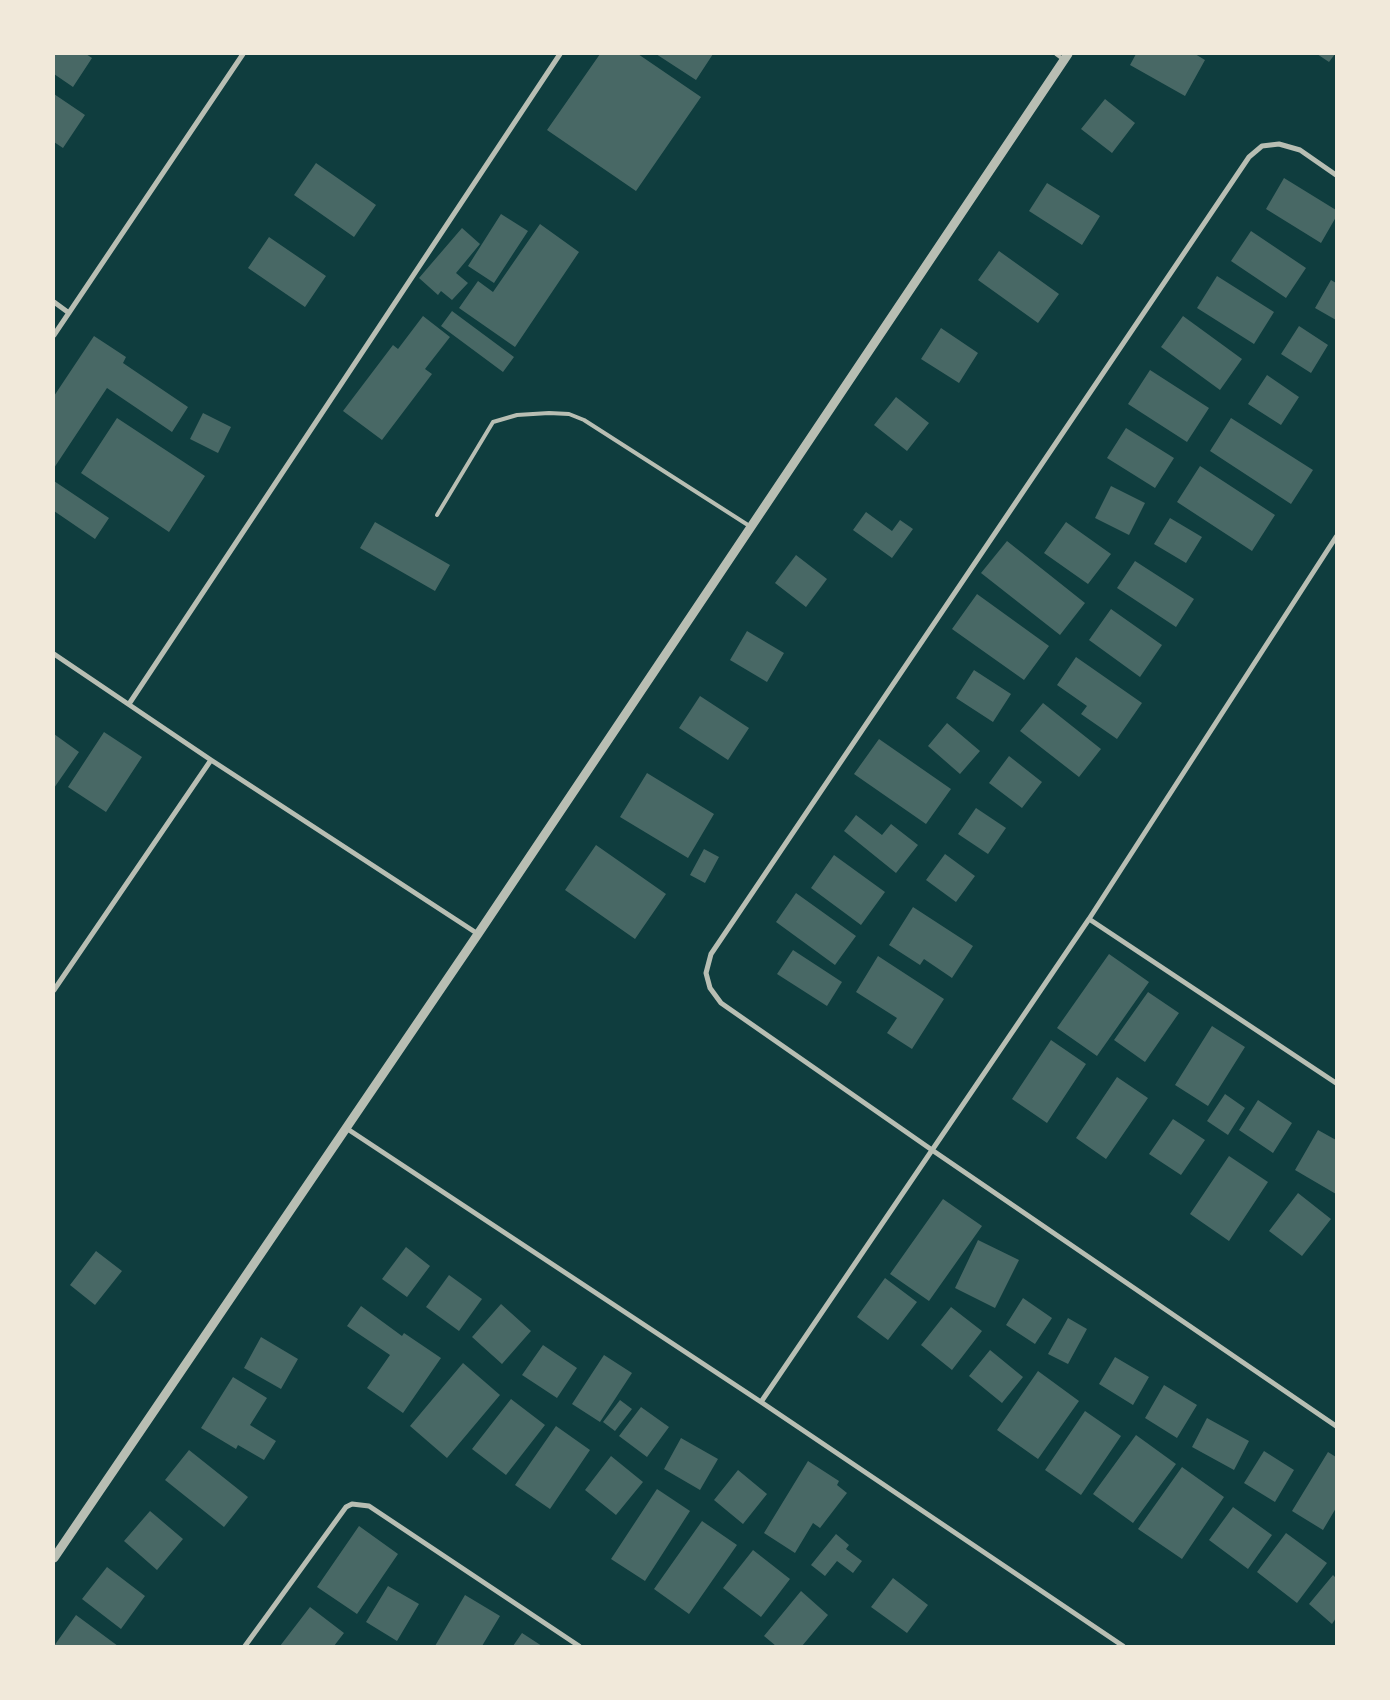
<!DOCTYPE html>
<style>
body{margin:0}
#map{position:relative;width:1390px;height:1700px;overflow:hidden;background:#0f3d3e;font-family:Raleway,sans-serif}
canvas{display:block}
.frame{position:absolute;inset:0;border:55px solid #f1e9da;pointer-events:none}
</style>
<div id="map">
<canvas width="1390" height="1700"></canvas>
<div class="frame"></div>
</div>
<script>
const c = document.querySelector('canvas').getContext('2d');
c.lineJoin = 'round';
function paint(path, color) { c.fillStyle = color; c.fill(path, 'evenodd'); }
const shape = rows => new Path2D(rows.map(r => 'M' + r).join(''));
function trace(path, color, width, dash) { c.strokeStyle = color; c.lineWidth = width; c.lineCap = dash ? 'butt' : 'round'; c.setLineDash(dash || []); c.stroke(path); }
paint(shape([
 [54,54,86,54,92,58,73,87,54,74],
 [600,54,638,54,701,97,636,191,547,130],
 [656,54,713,54,696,80],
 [1136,54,1195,54,1205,60,1185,96,1130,65],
 [1317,54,1335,54,1329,62],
 [54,94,85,115,63,148,54,142],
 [1105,99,1135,123,1112,153,1081,129],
 [316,163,376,205,354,237,294,195],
 [1284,178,1336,210,1336,217,1321,243,1266,209],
 [1047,183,1100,216,1082,245,1029,211],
 [501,214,528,231,494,283,468,266],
 [540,224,579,252,515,347,459,308,478,281,493,292],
 [462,228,480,244,456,273,468,283,452,300,441,291,438,295,419,278],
 [1251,231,1306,268,1286,298,1231,261],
 [269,237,326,276,305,307,248,268],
 [999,251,1059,294,1038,323,978,280],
 [1217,276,1274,312,1254,344,1197,308],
 [1331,280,1336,283,1336,320,1315,308],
 [452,311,514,357,503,372,441,326],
 [423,316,450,337,425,369,432,374,382,440,343,411,393,345,398,349],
 [1183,316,1242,359,1220,390,1161,347],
 [1299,326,1328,345,1311,373,1281,354],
 [941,328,978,353,959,383,921,359],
 [94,336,126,357,123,363,188,407,172,432,107,388,54,468,54,396],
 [1150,370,1209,408,1187,442,1128,404],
 [1267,375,1299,397,1281,425,1248,404],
 [896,397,929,423,907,451,874,425],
 [203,413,231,427,218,453,190,439],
 [117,418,205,476,169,532,81,473],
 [1231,418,1313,470,1291,504,1210,451],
 [1126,428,1174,458,1155,488,1107,458],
 [1200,466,1275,515,1252,551,1177,502],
 [54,481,109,518,95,539,54,511],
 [1111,486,1145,503,1129,535,1095,518],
 [866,512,892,531,900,520,913,529,892,558,853,530],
 [1170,518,1202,537,1186,563,1154,544],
 [375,522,450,565,435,591,360,548],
 [1066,522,1111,554,1088,584,1044,553],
 [1007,541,1085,603,1060,635,981,573],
 [796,555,827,579,806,607,775,583],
 [1135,561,1194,599,1176,627,1117,588],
 [977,594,1049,646,1024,680,952,629],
 [1111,609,1162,645,1140,677,1089,640],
 [747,631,784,653,767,682,730,660],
 [1076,657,1142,703,1117,739,1081,714,1087,706,1057,685],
 [974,670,1011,694,993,722,956,698],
 [700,696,749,728,728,760,679,728],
 [1043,703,1101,749,1079,777,1020,731],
 [947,723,980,751,960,774,928,746],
 [104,732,142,757,106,812,68,787],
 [54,734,79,752,54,788],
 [879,739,951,789,926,824,854,774],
 [1009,756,1042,782,1022,808,989,783],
 [647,773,714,814,688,858,620,817],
 [976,808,1006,828,988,854,958,834],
 [856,815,882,835,891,824,918,845,896,873,844,831],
 [596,845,666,894,635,939,565,890],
 [704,849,719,857,705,883,690,875],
 [945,854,975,876,956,902,926,880],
 [834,855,885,892,861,925,811,888],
 [796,893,856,936,835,965,776,922],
 [913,907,973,946,952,978,924,959,920,965,889,945],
 [793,950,842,982,827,1006,777,974],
 [1109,954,1149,982,1097,1056,1057,1028],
 [878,956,944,999,912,1049,887,1033,897,1018,856,992],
 [1148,992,1179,1013,1145,1062,1114,1040],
 [1212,1026,1245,1047,1208,1106,1175,1085],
 [1051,1040,1086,1064,1047,1123,1012,1099],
 [1117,1077,1148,1098,1106,1159,1076,1138],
 [1225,1094,1245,1108,1228,1135,1207,1121],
 [1258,1100,1292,1123,1273,1153,1239,1130],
 [1173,1119,1205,1140,1181,1175,1149,1154],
 [1318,1130,1336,1140,1336,1194,1295,1170],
 [1229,1156,1268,1182,1229,1241,1190,1214],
 [1298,1193,1331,1219,1302,1256,1269,1231],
 [943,1199,982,1226,929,1301,890,1274],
 [978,1240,1019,1260,995,1308,955,1288],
 [406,1247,430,1266,407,1297,382,1279],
 [96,1251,122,1271,95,1305,70,1285],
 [449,1275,482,1299,459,1331,426,1307],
 [885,1278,917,1302,888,1340,857,1317],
 [1023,1298,1052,1318,1035,1344,1006,1325],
 [501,1304,531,1331,502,1364,472,1337],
 [361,1306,402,1336,404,1333,441,1358,403,1413,367,1388,390,1355,347,1326],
 [951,1307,982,1331,952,1370,921,1345],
 [1068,1318,1087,1329,1068,1364,1048,1354],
 [261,1337,298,1359,281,1389,244,1368],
 [543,1345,577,1368,557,1398,522,1375],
 [990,1350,1023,1377,1002,1403,969,1376],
 [604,1355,632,1373,600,1422,572,1404],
 [1115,1357,1149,1377,1133,1405,1099,1384],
 [463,1363,500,1395,447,1458,410,1426],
 [1038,1371,1079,1401,1038,1459,997,1430],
 [233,1377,267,1398,250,1425,276,1441,264,1460,238,1445,236,1449,201,1428],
 [1164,1385,1197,1405,1177,1438,1145,1418],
 [511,1399,545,1425,506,1475,472,1449],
 [620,1400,632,1409,615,1431,603,1422],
 [641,1407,669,1427,647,1457,619,1436],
 [1085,1411,1121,1436,1081,1495,1045,1470],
 [1207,1418,1249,1441,1234,1470,1192,1447],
 [556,1426,590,1450,550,1509,515,1485],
 [1136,1435,1176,1464,1133,1523,1093,1494],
 [681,1438,718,1459,700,1490,664,1469],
 [189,1450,248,1497,224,1527,165,1480],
 [1264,1451,1294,1470,1275,1502,1244,1483],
 [1328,1452,1336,1457,1336,1508,1323,1530,1292,1511],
 [611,1456,643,1482,616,1515,585,1490],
 [808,1461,839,1481,837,1485,847,1493,820,1528,813,1523,795,1553,764,1533],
 [1182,1467,1224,1497,1182,1559,1138,1529],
 [738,1470,767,1494,743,1524,714,1500],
 [657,1489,690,1511,645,1581,611,1559],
 [1233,1507,1272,1535,1248,1569,1209,1540],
 [150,1511,183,1539,157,1570,124,1541],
 [702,1521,737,1545,689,1614,654,1589],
 [359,1526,398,1554,357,1614,317,1587],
 [1286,1533,1327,1563,1297,1603,1257,1572],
 [836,1534,849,1545,846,1549,862,1561,853,1573,837,1561,825,1576,811,1565],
 [753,1550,790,1579,761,1617,723,1588],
 [107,1567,145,1596,121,1629,82,1599],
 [1333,1575,1336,1578,1336,1618,1332,1624,1309,1604],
 [893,1578,928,1605,907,1633,871,1607],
 [388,1586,419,1604,397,1641,366,1622],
 [801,1591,828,1615,802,1646,776,1646,764,1636],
 [465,1595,500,1616,482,1646,435,1646],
 [310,1607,344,1633,334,1646,280,1646],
 [76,1615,118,1646,54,1646],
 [522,1633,542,1646,513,1646]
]), '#486865');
trace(shape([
 [1056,54,1064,60],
 [437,515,493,422,517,415,549,413,569,414,584,420,751,527]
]), '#b8beb3', 4);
trace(shape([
 [1336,175,1300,150,1279,144,1262,146,1249,157,711,954,706,973,710,988,721,1003,932,1150,1336,1426],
 [54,302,69,313],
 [54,335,243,54],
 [54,654,211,760,478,934],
 [129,704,560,54],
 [1089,919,1336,1083],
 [54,990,211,760],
 [346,1128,761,1402,1123,1646],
 [761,1402,1089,919,1336,537],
 [245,1646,346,1507,352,1504,369,1506,579,1646]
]), '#b8beb3', 5);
trace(shape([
 [54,1558,478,934,1068,54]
]), '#b8beb3', 9);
</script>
